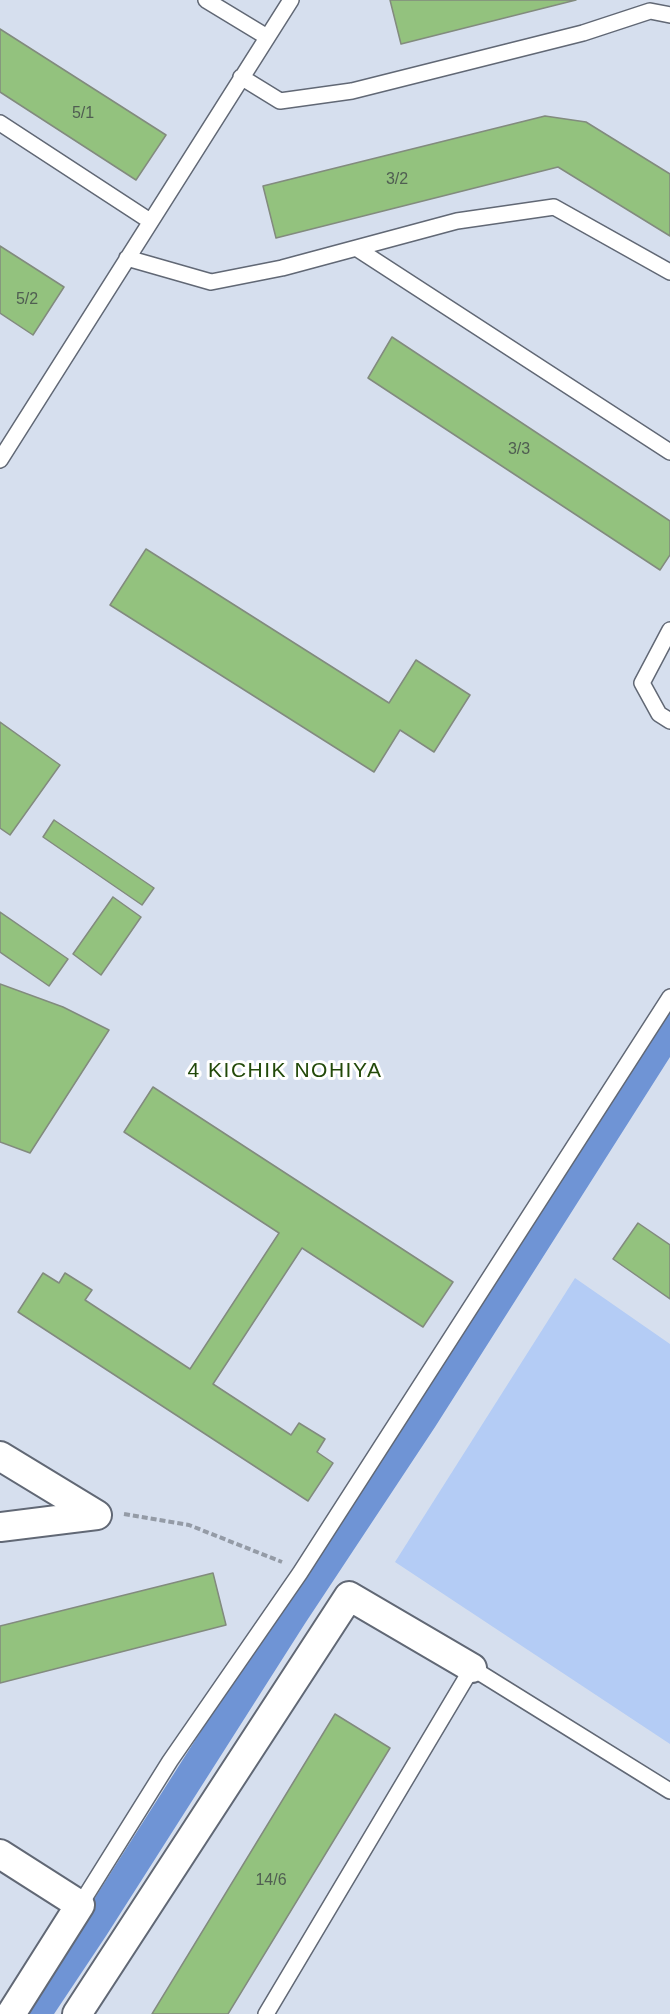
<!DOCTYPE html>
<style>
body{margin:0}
canvas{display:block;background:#d6dfee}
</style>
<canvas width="670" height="2014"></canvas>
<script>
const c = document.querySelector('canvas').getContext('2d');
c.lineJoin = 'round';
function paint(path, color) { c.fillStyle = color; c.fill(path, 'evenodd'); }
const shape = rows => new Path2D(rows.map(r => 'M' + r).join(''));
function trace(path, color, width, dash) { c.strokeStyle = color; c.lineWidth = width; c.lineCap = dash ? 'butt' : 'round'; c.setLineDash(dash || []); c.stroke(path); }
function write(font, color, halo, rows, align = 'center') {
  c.font = font + ' Arial,sans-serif'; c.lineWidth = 6; c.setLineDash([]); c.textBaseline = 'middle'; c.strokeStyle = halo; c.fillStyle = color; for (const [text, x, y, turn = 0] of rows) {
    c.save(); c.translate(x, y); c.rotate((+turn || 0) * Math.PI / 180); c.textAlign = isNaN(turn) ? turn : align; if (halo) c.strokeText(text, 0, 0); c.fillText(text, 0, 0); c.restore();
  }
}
paint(shape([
 [575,1278,670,1344,670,1744,395,1562]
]), '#b4ccf5');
trace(shape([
 [36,2014,94,1927,292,1616,423,1418,670,1029]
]), '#6f94d5', 30);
const building = shape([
 [390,0,576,0,401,44,390,0],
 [0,29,166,135,136,180,0,92,0,29],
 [545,116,586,122,670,174,670,236,558,167,276,238,263,186,545,116],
 [0,246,64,287,33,335,0,313,0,246],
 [392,337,670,521,670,555,660,570,368,378,392,337],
 [146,549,389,703,416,660,470,695,434,752,400,730,374,772,110,605,146,549],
 [0,722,60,765,10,835,0,828,0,722],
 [54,820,154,888,142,905,43,837,54,820],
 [113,897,141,917,101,975,73,954,113,897],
 [0,912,68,959,49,986,0,952,0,912],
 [0,984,63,1007,109,1030,30,1153,0,1142,0,984],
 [153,1087,453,1282,423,1327,302,1248,213,1384,291,1435,299,1423,325,1439,317,1452,333,1463,308,1501,18,1312,43,1273,59,1283,65,1273,92,1290,85,1300,190,1369,279,1233,124,1132,153,1087],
 [638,1223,670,1245,670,1299,613,1259,638,1223],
 [213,1573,226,1625,0,1683,0,1626,213,1573],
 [335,1714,390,1748,228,2014,152,2014,335,1714]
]);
paint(building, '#93c27e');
trace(building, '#828b7e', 1.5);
const service = shape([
 [206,0,267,37],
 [241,77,280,101,352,91,583,33,650,11,670,15],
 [0,123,150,221],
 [356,248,670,452],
 [127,258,211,282,282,268,457,221,554,207,670,272],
 [0,460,291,0],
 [670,630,642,683,659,714,670,721],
 [80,1905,170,1761,300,1573,670,997],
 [266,2014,472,1668,670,1791]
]);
const minor = shape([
 [0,1456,97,1515,0,1527],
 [0,1854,80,1905,11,2014],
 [77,2014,349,1596,472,1668]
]);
trace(service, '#616875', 18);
trace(minor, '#616875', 32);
trace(shape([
 [124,1514,189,1525,282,1562]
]), '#949ba6', 4, [6, 3]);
trace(service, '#fff', 15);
trace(minor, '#fff', 28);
write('16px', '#505e52', null, [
 ["5/1",83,114],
 ["3/2",397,180],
 ["5/2",27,300],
 ["3/3",519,450],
 ["14/6",271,1881]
]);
c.letterSpacing = '1.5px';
write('21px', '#224909', '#fff', [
 ["4 KICHIK NOHIYA",285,1071]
]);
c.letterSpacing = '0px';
</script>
